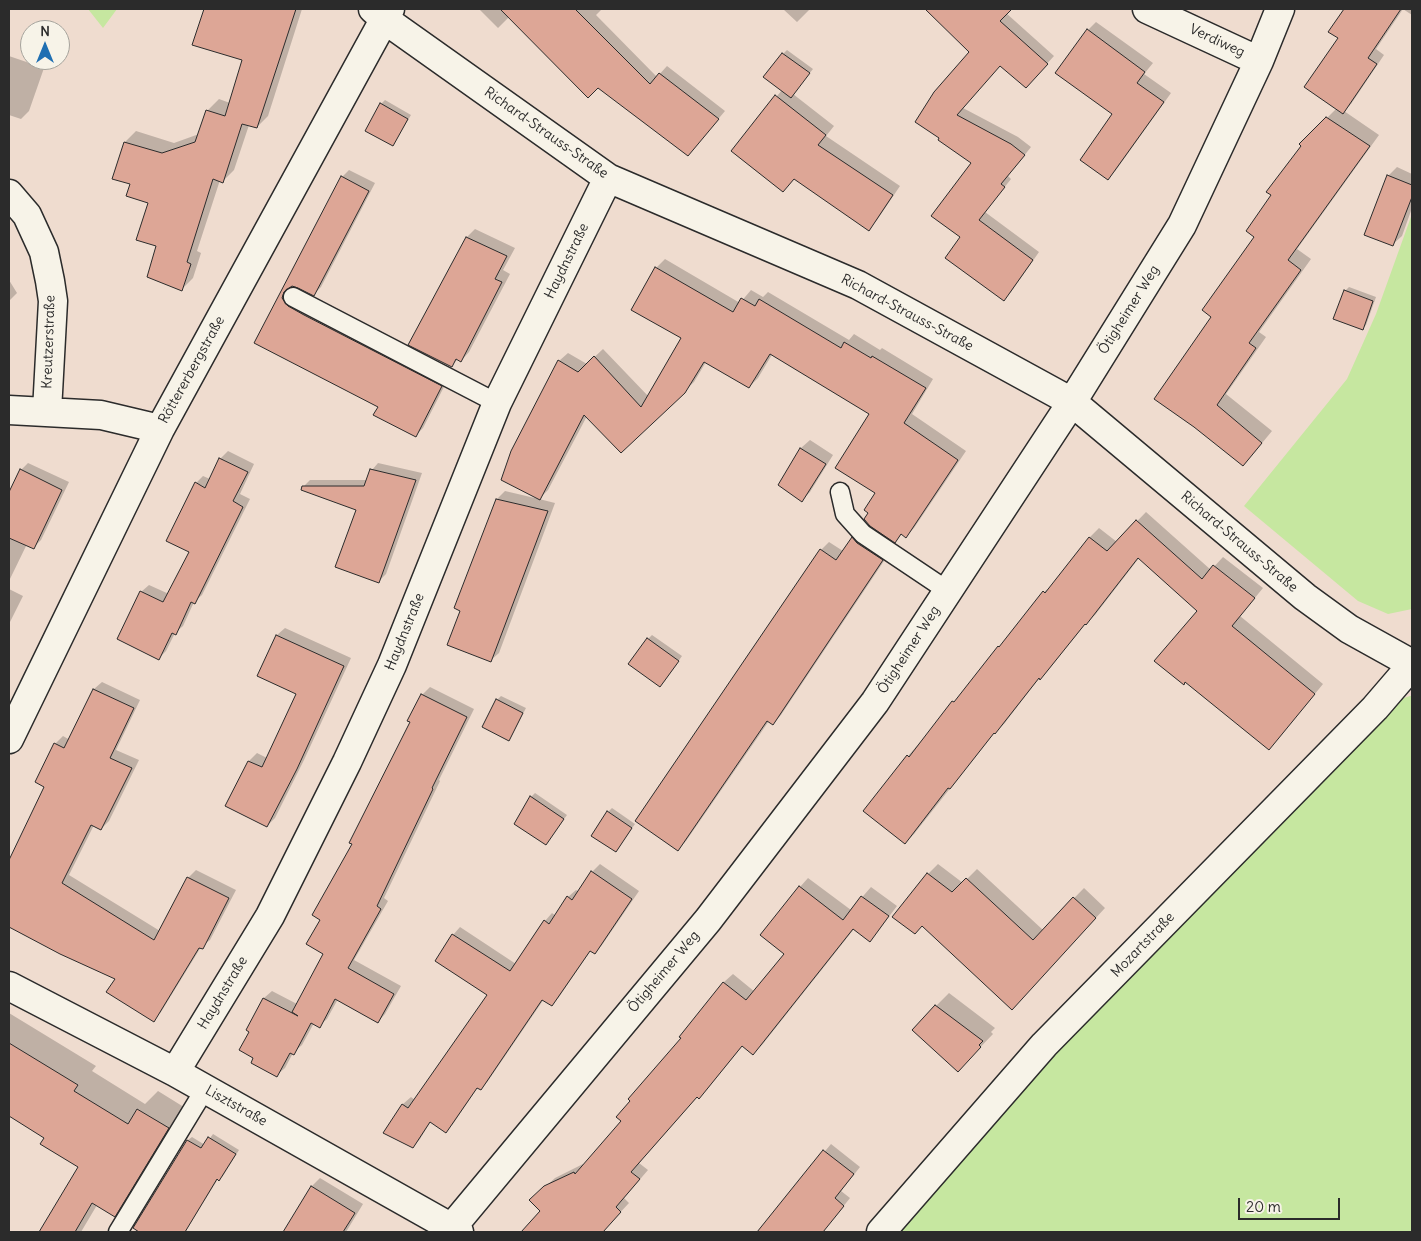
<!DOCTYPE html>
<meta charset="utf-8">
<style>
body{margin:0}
#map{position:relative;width:1421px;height:1241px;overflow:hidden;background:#efdccf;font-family:Delius,sans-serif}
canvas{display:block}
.frame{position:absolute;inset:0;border:10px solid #2b2b2b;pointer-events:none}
.north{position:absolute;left:20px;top:20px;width:50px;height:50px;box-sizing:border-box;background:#f7f3e8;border:1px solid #a5a39c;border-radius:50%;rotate:0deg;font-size:14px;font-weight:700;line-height:20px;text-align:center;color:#2b2b2b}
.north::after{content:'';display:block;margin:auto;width:18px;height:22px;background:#1f6fb2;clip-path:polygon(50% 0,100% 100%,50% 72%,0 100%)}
.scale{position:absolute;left:1238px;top:1198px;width:102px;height:22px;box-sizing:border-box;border:2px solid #2b2b2b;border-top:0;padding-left:6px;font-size:15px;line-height:18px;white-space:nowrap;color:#2b2b2b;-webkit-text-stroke:4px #f7f3e8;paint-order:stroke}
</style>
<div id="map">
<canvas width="1421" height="1241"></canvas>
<div class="frame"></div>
<div class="north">N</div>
<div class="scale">20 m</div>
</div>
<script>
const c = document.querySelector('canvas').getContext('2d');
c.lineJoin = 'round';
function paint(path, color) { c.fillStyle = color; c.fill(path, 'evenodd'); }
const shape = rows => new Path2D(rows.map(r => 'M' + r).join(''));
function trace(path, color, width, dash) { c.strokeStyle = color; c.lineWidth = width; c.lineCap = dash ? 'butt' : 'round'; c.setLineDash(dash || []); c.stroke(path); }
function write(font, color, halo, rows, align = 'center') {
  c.font = font + ' Delius,sans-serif'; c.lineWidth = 4; c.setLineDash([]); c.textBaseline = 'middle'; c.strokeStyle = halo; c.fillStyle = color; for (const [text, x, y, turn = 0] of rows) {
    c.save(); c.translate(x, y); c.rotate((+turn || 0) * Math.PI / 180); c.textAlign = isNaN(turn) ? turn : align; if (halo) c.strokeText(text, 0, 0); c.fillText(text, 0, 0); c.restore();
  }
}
paint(shape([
 [88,9,117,9,103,28],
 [1412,214,1412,609,1388,614,1358,601,1244,506,1347,379,1376,314],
 [1410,696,1412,696,1412,1232,898,1232,1055,1055,1224,883,1398,700]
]), '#c6e7a0');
paint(shape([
 [205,9,302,9,268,116,257,127,249,125,234,170,223,181,220,180,197,251,201,253,193,278,182,289,158,245,150,202,131,184,125,142,136,131,174,143,199,134,208,110,219,99,230,103,243,59,194,44],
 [479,9,602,9,596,15,657,77,667,66,725,111,688,155,510,16,498,28],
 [783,9,810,9,797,22],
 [927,9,1011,9,1006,13,1054,56,1033,79,1000,64,963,108,1018,137,1031,147,1008,176,1011,179,985,212,1039,252,1011,292,1003,300,962,237,973,162,935,92,971,52],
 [1345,9,1412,9,1412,15,1403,9,1376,49,1384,55,1351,104,1344,111,1379,135,1297,249,1311,259,1259,332,1266,337,1226,394,1272,431,1253,454,1195,426,1213,316,1256,236,1273,195,1302,146,1301,144,1337,108,1340,38,1330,31],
 [1096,22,1153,63,1144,74,1171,93,1116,170,1108,179,1114,114,1088,30],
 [787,50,813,69,793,94,834,126,826,136,900,186,877,220,868,229,795,178,783,191,732,151,782,90,783,54],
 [9,56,44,68,29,111,21,119,9,115],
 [385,100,411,115,396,140,392,144,381,104],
 [1397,167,1412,174,1412,208,1402,236,1393,244,1388,176],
 [349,170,375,183,321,287,314,294,292,285,289,290,448,379,423,428,416,435,379,407,256,342,342,177],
 [475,229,515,248,503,270,510,274,469,352,461,361,458,359,451,366,467,237],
 [665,259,740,303,751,290,763,297,768,292,849,340,854,334,880,350,882,348,933,379,912,414,966,451,914,528,906,536,902,534,895,541,877,492,871,413,773,353,758,378,749,387,706,362,694,382,621,451,587,416,548,490,539,499,555,503,499,653,491,660,461,610,497,499,505,491,539,499,559,361,568,353,587,364,603,349,649,397,683,338,656,268],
 [9,280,17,293,9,301],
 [1349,287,1376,297,1366,325,1362,329,1345,291],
 [810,440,833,455,810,492,802,500,779,484,801,448],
 [228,451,254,464,240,494,250,499,202,595,194,602,183,626,175,633,166,651,159,658,141,592,149,585,169,594,191,552,196,483,203,476,210,479,220,459],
 [28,463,69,482,41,540,33,548,27,544,9,581,9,495,21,470],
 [378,463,422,473,386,574,379,581,358,509,303,487,310,480,368,480,372,470],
 [1146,512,1211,570,1223,557,1263,588,1240,616,1323,684,1278,739,1198,611,1139,558,1095,615,1086,623,1049,669,1040,677,1004,724,994,733,914,834,905,843,908,756,963,693,1044,592,1054,584,1090,537,1099,528,1117,542],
 [860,530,890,552,781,715,773,724,769,721,686,841,678,850,637,821,821,550,829,542,843,551],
 [9,589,23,596,9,624],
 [285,628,351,658,304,760,275,818,267,826,227,805,249,761,257,753,267,758,297,693,259,676,277,635],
 [652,635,682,656,664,682,648,639],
 [102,682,140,700,116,750,139,760,109,821,101,829,94,825,69,875,160,931,188,878,196,870,236,890,210,940,201,947,161,1012,154,1020,117,978,9,926,9,862,46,787,55,744,63,736,70,740,94,689],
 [430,687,474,709,439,780,440,781,384,898,388,901,354,960,401,986,385,1014,378,1022,338,999,327,1019,319,1026,314,1023,302,1045,293,1053,285,1068,277,1075,255,1058,251,1031,247,1030,264,998,272,991,297,1004,325,953,321,919,353,844,411,722,409,721,422,695],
 [501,696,526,708,512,735,509,739,497,700],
 [535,793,567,815,549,839,531,797],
 [612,808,635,824,616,851,608,812],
 [600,864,639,891,602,945,595,953,591,950,559,997,552,1005,544,999,488,1081,481,1089,478,1087,453,1124,446,1131,431,1121,420,1139,413,1147,385,1132,403,1104,411,1097,415,1100,489,994,453,935,460,927,516,964,545,921,552,913,556,916,568,897,576,890,579,892,592,872],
 [938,864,963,883,977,869,1043,930,1084,888,1105,908,1022,998,928,874],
 [808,878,851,910,871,887,897,906,878,931,870,940,854,929,762,1045,753,1053,743,1045,708,1088,699,1097,698,1096,639,1163,648,1170,624,1198,629,1203,602,1232,527,1232,525,1230,542,1211,531,1200,555,1178,583,1164,584,1166,623,1121,682,1038,681,1037,724,982,733,974,755,992,786,954,800,887],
 [949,993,995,1028,991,1032,993,1034,970,1058,936,1006],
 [9,1013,96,1066,92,1071,145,1104,158,1091,187,1109,134,1196,114,1216,97,1205,81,1232,40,1232,80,1167,46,1137,9,1115],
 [213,1134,239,1150,223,1176,219,1179,218,1179,185,1232,141,1232,134,1228,188,1140,192,1137,205,1145],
 [831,1144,860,1167,841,1191,850,1198,823,1232,764,1232,771,1224,767,1221],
 [320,1178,363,1204,346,1232,284,1232,312,1186]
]), '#0003');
const building = shape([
 [204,9,296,9,257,128,242,124,223,183,213,179,187,262,191,264,182,291,147,277,156,246,136,240,148,203,126,196,130,184,112,179,124,142,162,153,195,142,206,110,225,116,242,60,192,45,204,9],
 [500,9,575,9,650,84,659,73,719,119,688,156,598,88,588,98,500,9],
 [925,9,1012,9,1000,21,1048,64,1026,88,1000,66,957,115,1011,144,1025,155,1001,184,1005,187,979,220,1033,260,1004,301,945,258,960,237,931,216,971,163,938,140,939,138,915,122,934,92,969,52,925,9],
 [1344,9,1401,9,1368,58,1377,64,1343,114,1304,87,1338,38,1328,32,1344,9],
 [1087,29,1145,72,1137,83,1164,102,1108,180,1080,160,1112,114,1055,73,1087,29],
 [782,53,810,73,791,98,763,77,782,53],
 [775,95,826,135,818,145,893,195,869,231,794,179,783,192,731,151,775,95],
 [380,103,408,119,393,146,365,131,380,103],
 [1326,117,1370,146,1288,260,1301,270,1249,343,1256,348,1217,405,1262,443,1243,466,1194,427,1154,399,1211,317,1202,310,1254,237,1246,231,1271,195,1266,192,1301,146,1299,144,1326,117],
 [1387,175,1412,185,1412,197,1393,246,1364,235,1387,175],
 [341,176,369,191,314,296,298,288,292,286,284,292,282,298,288,306,304,315,442,386,416,437,373,415,378,407,254,343,341,176],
 [466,237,507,256,495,279,502,282,461,362,456,359,452,367,408,345,466,237],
 [655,267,733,312,741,298,755,306,759,299,841,348,844,342,871,358,872,356,926,388,904,423,958,460,906,538,901,534,895,543,870,526,864,519,868,513,864,510,875,493,835,468,869,414,770,354,749,388,704,362,685,393,621,453,584,415,540,500,501,480,511,451,558,360,578,372,594,356,641,407,681,338,631,310,655,267],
 [1344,290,1373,301,1363,330,1333,319,1344,290],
 [800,448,826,464,802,502,778,485,800,448],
 [219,458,248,472,233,501,243,507,195,604,191,602,176,635,172,633,159,660,117,639,140,591,163,602,189,552,166,541,195,482,205,488,219,458],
 [20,469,62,490,34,549,9,538,9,492,20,469],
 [370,469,416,480,379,583,335,567,356,510,301,490,302,486,364,486,370,469],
 [496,499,548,511,491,662,447,645,460,611,454,608,496,499],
 [1136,520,1202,579,1213,565,1255,598,1232,626,1315,694,1269,750,1185,682,1184,685,1154,661,1197,611,1138,558,1086,625,1085,624,1040,680,1039,678,995,734,994,733,950,789,948,788,905,844,863,811,907,755,909,757,952,701,954,702,998,646,999,647,1043,591,1045,593,1089,537,1107,551,1136,520],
 [852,537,857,543,883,560,773,725,767,721,678,851,635,821,820,549,836,560,852,537],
 [276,635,344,666,297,769,267,827,225,806,248,761,262,767,296,694,257,676,276,635],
 [647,638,679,661,660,687,628,664,647,638],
 [93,689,134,708,110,758,132,768,101,830,91,825,62,883,154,940,187,877,229,898,203,949,199,948,154,1022,106,992,115,979,60,954,9,927,9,860,44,787,35,782,54,743,64,748,93,689],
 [421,694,467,717,432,788,433,789,377,906,381,909,348,968,394,994,378,1023,335,999,320,1028,311,1023,294,1055,290,1053,277,1077,251,1063,253,1058,239,1050,249,1032,246,1030,263,998,298,1016,292,1012,323,954,306,944,320,920,312,915,352,844,349,843,410,722,407,721,421,694],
 [496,699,523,713,509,741,482,727,496,699],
 [530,796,564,819,546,845,514,824,530,796],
 [607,811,632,828,616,852,591,836,607,811],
 [591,871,632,899,595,954,590,951,552,1006,542,1000,481,1090,477,1088,446,1133,430,1122,413,1148,383,1133,402,1104,408,1108,487,995,435,961,452,934,510,971,544,920,549,924,567,896,572,900,591,871],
 [927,873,952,892,966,878,1033,940,1073,897,1096,918,1012,1010,922,926,915,934,892,917,927,873],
 [799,886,843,920,861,896,889,916,870,942,853,929,753,1055,742,1046,699,1099,697,1097,631,1172,640,1179,616,1207,621,1212,603,1232,521,1232,540,1211,529,1200,544,1186,574,1172,575,1174,621,1121,616,1117,630,1101,628,1099,681,1038,679,1037,723,982,746,1000,784,954,760,935,799,886],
 [935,1005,983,1041,979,1045,981,1047,958,1072,912,1030,935,1005],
 [9,1043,78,1085,74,1091,128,1124,137,1109,169,1128,115,1217,92,1203,75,1232,39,1232,78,1167,40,1144,44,1138,9,1116,9,1043],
 [208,1137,236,1154,219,1181,217,1179,185,1232,139,1232,133,1228,187,1140,201,1148,208,1137],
 [823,1150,854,1174,835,1198,844,1206,823,1232,757,1232,823,1150],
 [311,1186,355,1213,343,1232,283,1232,311,1186]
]);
paint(building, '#dda696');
trace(building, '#2b2b2b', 1);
const service = shape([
 [293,297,497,403],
 [840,492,845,514,863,534,948,591],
 [118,1232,205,1089]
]);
const minor = shape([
 [373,9,384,19,608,178,858,285,1072,402,1305,597,1349,629,1412,664],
 [1147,9,1259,61],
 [9,194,27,215,44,252,50,281,53,301,47,411],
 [9,410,101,415,160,429],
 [9,739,160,429,390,9],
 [9,986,175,1072,459,1232],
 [175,1072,270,916,347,762,392,665,497,403,608,178],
 [448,1232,708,920,875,702,1072,402,1182,225,1259,61,1280,9],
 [881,1232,1044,1045,1375,708,1412,665]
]);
trace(service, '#2b2b2b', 21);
trace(minor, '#2b2b2b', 31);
trace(service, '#f7f3e8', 18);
trace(minor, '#f7f3e8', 28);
write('14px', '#2b2b2b', '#f7f3e8', [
 ["Verdiweg",1217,41,25],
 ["Richard-Strauss-Straße",546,133,35],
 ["Haydnstraße",567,261,-64],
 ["Ötigheimer Weg",1129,310,-58],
 ["Richard-Strauss-Straße",907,313,28],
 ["Kreutzerstraße",49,342,-88],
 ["Röttererbergstraße",192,370,-61],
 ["Richard-Strauss-Straße",1239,542,40],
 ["Haydnstraße",405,632,-68],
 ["Ötigheimer Weg",909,650,-57],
 ["Mozartstraße",1143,945,-46],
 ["Ötigheimer Weg",664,972,-50],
 ["Haydnstraße",223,993,-59],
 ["Lisztstraße",236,1106,29]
]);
</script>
